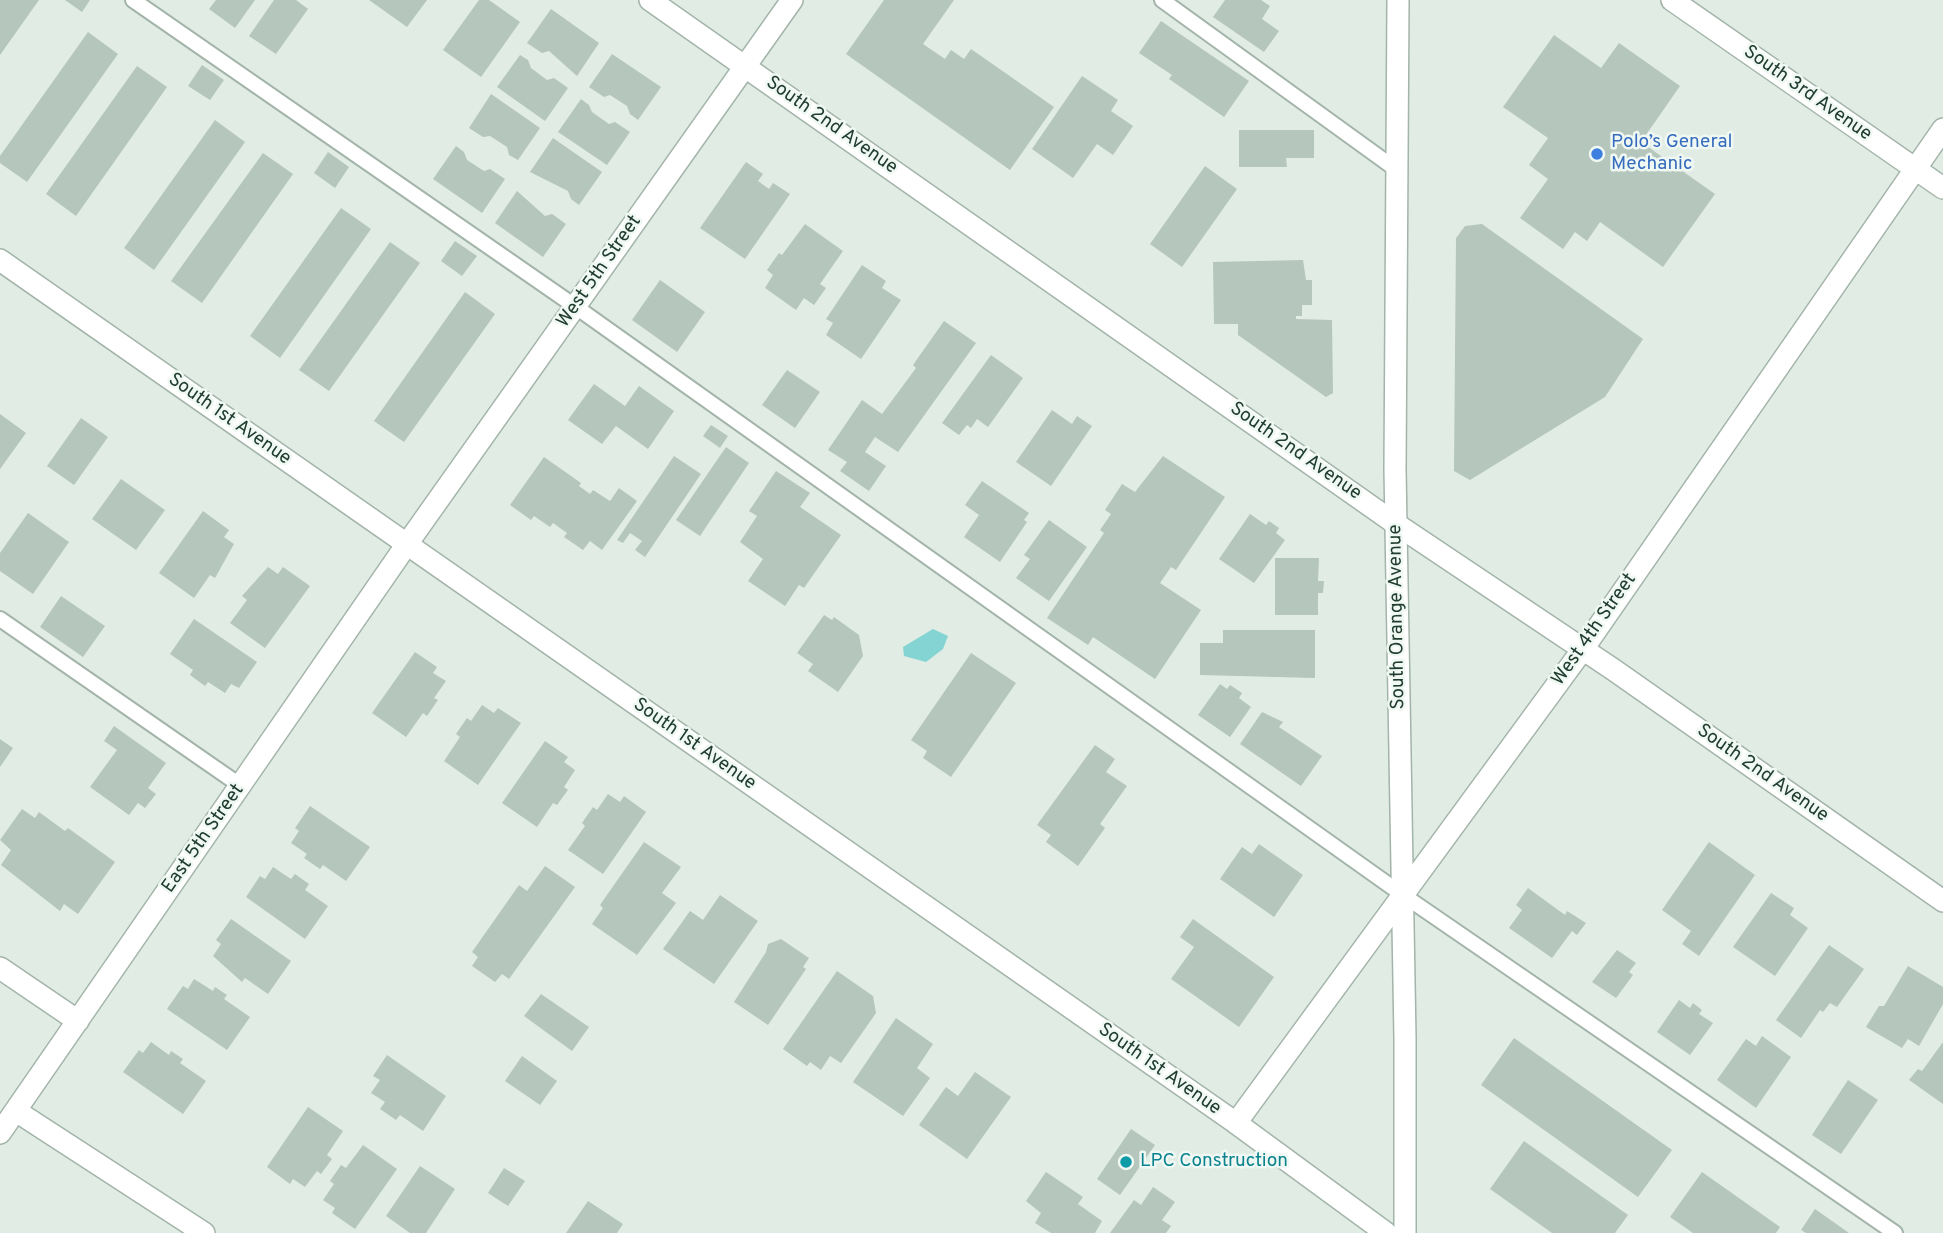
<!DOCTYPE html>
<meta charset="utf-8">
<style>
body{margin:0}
canvas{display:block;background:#e0ece4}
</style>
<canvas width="1943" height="1233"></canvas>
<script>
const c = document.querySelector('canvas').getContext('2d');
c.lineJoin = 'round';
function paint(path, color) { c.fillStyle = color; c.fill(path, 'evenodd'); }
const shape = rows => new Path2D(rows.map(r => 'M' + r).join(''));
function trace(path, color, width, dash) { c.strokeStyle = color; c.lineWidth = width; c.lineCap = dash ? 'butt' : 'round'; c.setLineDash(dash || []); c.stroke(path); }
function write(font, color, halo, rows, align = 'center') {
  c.font = font + ' Overpass,sans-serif'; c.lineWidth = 5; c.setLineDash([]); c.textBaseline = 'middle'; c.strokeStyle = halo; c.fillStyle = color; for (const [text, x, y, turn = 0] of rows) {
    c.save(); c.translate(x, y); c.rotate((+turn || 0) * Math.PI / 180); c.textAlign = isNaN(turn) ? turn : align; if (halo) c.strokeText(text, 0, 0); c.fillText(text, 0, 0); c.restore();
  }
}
paint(shape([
 [933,629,948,636,943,649,926,662,904,656,903,647]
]), '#84d4d3');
paint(shape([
 [0,0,39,0,0,55],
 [65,0,90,0,82,12],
 [216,0,255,0,235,28,209,9],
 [274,0,296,0,308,9,276,54,249,36],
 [369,0,427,0,407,27],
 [479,0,489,0,520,22,481,77,443,50],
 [884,0,954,0,923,44,945,59,951,50,964,59,971,49,1054,107,1010,170,846,54],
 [1225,0,1261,0,1270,6,1262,19,1279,31,1264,52,1213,17],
 [551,9,599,43,577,76,549,51,542,53,527,43],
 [1161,21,1249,81,1224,117,1169,79,1172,75,1139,53],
 [88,32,118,54,27,182,0,163,0,156],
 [1554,35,1601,68,1619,43,1680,86,1641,142,1715,194,1663,267,1600,222,1587,241,1575,232,1563,249,1520,218,1548,179,1529,165,1548,138,1503,107],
 [612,54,661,87,638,120,630,114,627,106,610,95,604,97,589,87],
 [520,55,528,60,531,68,547,80,554,78,568,88,545,121,497,87],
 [202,65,224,80,210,100,188,86],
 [137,66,167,87,76,216,46,194],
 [1082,76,1118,100,1111,111,1133,126,1113,155,1097,144,1073,178,1032,149],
 [491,94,540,128,518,160,509,155,507,147,490,136,483,137,469,128],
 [581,99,589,105,592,112,609,124,615,122,630,132,607,165,558,132],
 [215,120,245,142,154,270,124,248],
 [1239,130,1314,130,1314,158,1286,158,1287,167,1239,167],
 [553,138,602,172,579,205,571,199,568,191,530,172],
 [456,146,464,152,467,160,484,171,490,169,505,179,482,213,433,179],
 [328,152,349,167,335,188,314,173],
 [263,153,293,174,202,303,171,281],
 [746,162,763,174,758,181,769,189,773,183,790,194,745,259,700,228],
 [1205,166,1237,189,1182,267,1150,244],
 [517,191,545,216,552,214,566,224,543,257,495,223],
 [341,208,371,229,280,358,250,336],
 [805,224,843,251,820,284,826,288,814,305,804,298,796,310,765,288,773,275,767,270,779,253,782,255],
 [1482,224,1643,339,1605,397,1470,480,1454,471,1456,238,1465,226],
 [455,241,477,256,462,276,441,261],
 [390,242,420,263,329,391,299,370],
 [1303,260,1306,280,1312,280,1312,305,1302,305,1302,316,1296,316,1296,319,1332,320,1333,393,1326,397,1238,335,1238,324,1214,324,1213,262],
 [862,265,886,281,882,288,901,300,861,359,826,335,833,323,826,319],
 [660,280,705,312,677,352,632,320],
 [465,292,495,314,404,442,374,421],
 [944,321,976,343,898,452,875,437,865,452,886,466,869,491,840,471,847,462,828,450,862,400,882,414,916,368,913,365],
 [991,355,1023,378,988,427,977,419,971,428,967,425,959,435,942,423],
 [787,370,820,392,795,428,762,405],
 [594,384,625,406,639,386,674,411,648,449,616,426,602,444,568,420],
 [1052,410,1072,424,1077,416,1092,426,1051,486,1016,462],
 [0,414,26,433,0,469],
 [81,418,108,437,74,485,47,466],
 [711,425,728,436,720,448,703,436],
 [726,447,749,463,700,536,676,520],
 [674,456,701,474,645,557,635,550,642,541,630,533,623,543,617,540],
 [1163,456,1225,497,1176,570,1171,567,1160,583,1201,610,1155,679,1093,637,1088,645,1047,618,1104,533,1100,530,1111,514,1105,510,1122,484,1135,492],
 [544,457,581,483,579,486,590,494,593,490,610,501,619,488,637,501,602,550,590,541,583,550,564,537,567,533,553,523,550,527,534,516,531,520,510,505],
 [776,471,810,493,800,507,841,535,804,588,799,585,785,606,748,581,763,559,740,542,757,516,749,511],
 [121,479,165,510,136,550,92,519],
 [982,481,1029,513,1024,520,1027,522,1000,562,964,537,979,515,965,505],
 [203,511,229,530,224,537,234,544,215,578,210,575,194,598,159,573],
 [28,513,69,542,33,594,0,571,0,553],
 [1250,514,1266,525,1269,521,1279,528,1276,533,1285,540,1254,583,1219,559],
 [1049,520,1087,547,1049,601,1016,578,1030,559,1024,555],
 [1275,558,1319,558,1318,581,1324,581,1323,593,1318,593,1318,615,1275,615],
 [268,567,278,574,283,567,310,586,265,648,230,623,247,600,242,596],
 [61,596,105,626,83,657,40,627],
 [824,615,832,620,834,617,859,635,863,656,838,692,808,671,813,664,797,653],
 [194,619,257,662,239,688,231,684,225,693,208,682,205,686,190,675,193,670,170,654],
 [1223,630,1315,630,1315,678,1200,675,1200,643,1223,643],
 [415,652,437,667,433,673,446,681,434,698,438,700,427,716,423,713,406,737,372,713],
 [971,653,1016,683,951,777,923,758,927,751,911,740],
 [1220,684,1227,689,1230,685,1242,693,1239,698,1251,707,1230,737,1198,715],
 [482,705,494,713,498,708,521,723,478,785,444,761,460,737,456,734,467,718,471,721],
 [1262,712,1283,722,1279,727,1322,756,1301,786,1240,744],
 [114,726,166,763,148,788,156,794,145,808,138,803,129,815,90,787,117,750,104,741],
 [0,739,13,748,0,767],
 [545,741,568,757,564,762,575,770,564,787,568,790,557,805,553,803,537,827,502,803],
 [1095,745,1115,759,1106,772,1127,786,1100,824,1105,828,1078,866,1046,842,1051,835,1037,825],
 [608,794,620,802,624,796,646,812,603,874,568,850,585,826,582,823,593,807,597,810],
 [310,806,370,847,346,881,323,865,320,869,304,858,307,854,291,843,299,831,295,828],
 [22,809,35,818,39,812,65,831,68,828,115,862,78,914,64,904,60,911,1,865,11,850,0,840],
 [644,842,681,867,662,893,676,903,637,955,592,924,603,908,600,905],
 [1709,842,1755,875,1699,956,1682,944,1691,931,1662,910],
 [1259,844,1303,875,1274,917,1220,879,1242,847,1252,854],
 [545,866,575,887,509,979,502,974,495,982,472,966,478,957,472,952,519,885,527,891],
 [273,867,291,879,295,874,309,884,305,890,328,906,305,939,246,897,260,876,265,879],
 [1528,888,1565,915,1567,911,1586,923,1577,935,1572,931,1552,958,1509,928,1522,910,1516,905],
 [1771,893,1794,908,1790,915,1808,928,1775,976,1733,947],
 [720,895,758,921,714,984,663,949,690,911,703,920],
 [231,919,291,961,268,994,245,978,242,982,213,956,221,944,216,940],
 [1193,919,1274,977,1239,1027,1171,979,1194,947,1180,937],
 [781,939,809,958,803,967,806,969,768,1025,734,1002,766,952,768,944],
 [1829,945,1864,969,1837,1007,1830,1003,1823,1012,1820,1010,1801,1038,1776,1020],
 [1617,950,1636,963,1629,972,1633,975,1616,998,1592,982],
 [1908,966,1943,987,1943,1004,1919,1046,1908,1039,1902,1048,1866,1027,1879,1006,1884,1006],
 [837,971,873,996,876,1013,841,1063,830,1056,821,1070,810,1062,807,1066,783,1049],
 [194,979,213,991,215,987,227,995,224,999,250,1017,227,1050,167,1009,183,986,188,989],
 [541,994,589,1027,572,1051,524,1016],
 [1679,1000,1690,1008,1693,1003,1702,1010,1699,1014,1713,1023,1690,1055,1657,1032],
 [896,1018,933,1044,917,1068,930,1078,903,1116,853,1082],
 [1762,1036,1791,1057,1756,1108,1717,1080,1746,1039,1756,1046],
 [1514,1038,1672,1150,1638,1197,1481,1085],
 [151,1042,169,1055,171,1051,183,1059,180,1063,206,1081,183,1114,123,1072,139,1050,143,1053],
 [1943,1042,1943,1104,1909,1080,1918,1069,1922,1071],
 [387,1055,446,1096,423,1131,400,1115,396,1120,380,1109,385,1102,371,1093,380,1080,373,1076],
 [522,1056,557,1081,540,1105,505,1081],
 [975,1072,1011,1097,967,1159,919,1125,946,1087,958,1096],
 [1848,1080,1878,1100,1841,1154,1812,1135],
 [308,1107,343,1131,327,1155,332,1159,321,1174,317,1171,305,1187,293,1179,290,1184,267,1167],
 [1131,1129,1155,1145,1120,1195,1097,1179],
 [1524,1141,1628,1215,1615,1233,1552,1233,1490,1189],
 [363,1145,397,1169,355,1229,332,1213,335,1208,323,1200,334,1184,330,1181,341,1165,346,1168],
 [420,1166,455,1189,426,1233,410,1233,386,1216],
 [504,1168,525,1181,508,1206,488,1193],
 [1046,1172,1083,1197,1078,1204,1102,1221,1095,1233,1051,1233,1035,1223,1041,1213,1026,1201],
 [1702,1172,1780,1227,1776,1233,1693,1233,1670,1217],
 [1153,1187,1175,1202,1162,1220,1171,1226,1166,1233,1110,1233,1134,1200,1141,1205],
 [588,1201,623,1224,617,1233,566,1233],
 [1815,1209,1849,1233,1806,1233,1801,1230]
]), '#b5c6bd');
const service = shape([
 [133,0,576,307,1403,895,1895,1233],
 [1162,0,1397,170],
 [0,619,241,786]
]);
const minor = shape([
 [650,0,1396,524,1614,670,1943,901],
 [1672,0,1943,188],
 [0,968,78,1021],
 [16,1111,204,1233],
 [1236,1123,1583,649,1943,129],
 [0,1133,407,544,792,0]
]);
const tertiary = shape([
 [1398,0,1395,469,1405,1038,1405,1233],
 [0,260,1236,1123,1386,1233]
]);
trace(service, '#a3b4aa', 18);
trace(minor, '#a3b4aa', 24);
trace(tertiary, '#a3b4aa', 24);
trace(service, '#fff', 14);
trace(minor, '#fff', 21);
trace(tertiary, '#fff', 21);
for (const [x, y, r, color] of [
 [1597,154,7,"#3f7fe0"],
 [1126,1162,7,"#0f9aa8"]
]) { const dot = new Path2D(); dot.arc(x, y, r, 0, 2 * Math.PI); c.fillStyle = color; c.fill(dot); trace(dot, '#f0f8f3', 2.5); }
write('19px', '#203d30', '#f0f8f3', [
 ["South 3rd Avenue",1807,94,35],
 ["South 2nd Avenue",831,126,35],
 ["West 5th Street",600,272,-55],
 ["South 1st Avenue",229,420,35],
 ["South 2nd Avenue",1295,452,35],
 ["South Orange Avenue",1398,617,-91],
 ["West 4th Street",1595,630,-55],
 ["South 1st Avenue",694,745,35],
 ["South 2nd Avenue",1762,774,35],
 ["East 5th Street",204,839,-55],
 ["South 1st Avenue",1159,1070,35]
]);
write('19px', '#366cbe', '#f0f8f3', [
 ["Polo’s General",1611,143],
 ["Mechanic",1611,165]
], 'left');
write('19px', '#0d838f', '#f0f8f3', [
 ["LPC Construction",1140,1162]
], 'left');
</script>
